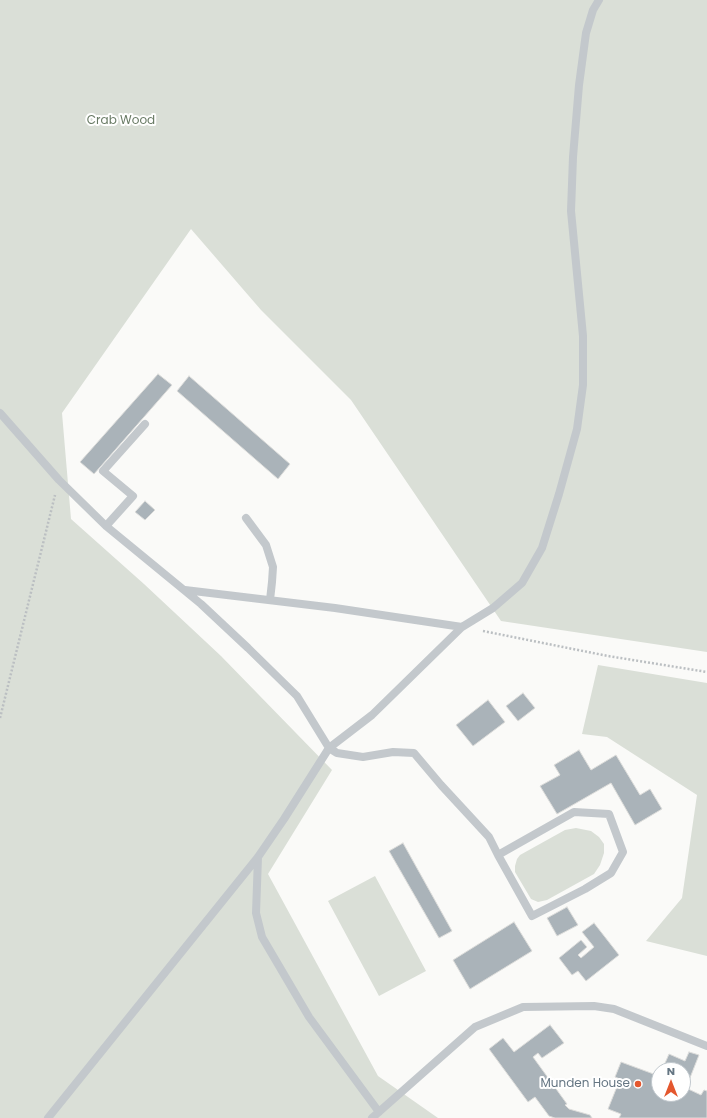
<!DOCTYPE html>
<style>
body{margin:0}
#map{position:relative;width:707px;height:1118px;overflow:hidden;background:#fafaf8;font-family:Poppins,sans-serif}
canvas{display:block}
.north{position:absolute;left:651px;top:1062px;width:40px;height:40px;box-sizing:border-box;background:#fff;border:1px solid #c1c8cd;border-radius:50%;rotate:0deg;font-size:11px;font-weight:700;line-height:16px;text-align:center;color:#657683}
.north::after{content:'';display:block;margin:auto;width:14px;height:18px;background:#e4572e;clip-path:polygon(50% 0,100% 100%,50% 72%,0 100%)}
</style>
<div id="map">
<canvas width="707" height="1118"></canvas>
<div class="north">N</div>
</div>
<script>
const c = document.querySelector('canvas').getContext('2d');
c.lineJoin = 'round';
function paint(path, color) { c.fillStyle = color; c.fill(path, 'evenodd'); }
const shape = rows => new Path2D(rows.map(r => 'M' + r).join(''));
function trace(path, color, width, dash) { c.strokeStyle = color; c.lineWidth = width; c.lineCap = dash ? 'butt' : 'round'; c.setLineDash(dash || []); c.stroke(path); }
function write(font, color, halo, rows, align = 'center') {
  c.font = font + ' Poppins,sans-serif'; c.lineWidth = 4; c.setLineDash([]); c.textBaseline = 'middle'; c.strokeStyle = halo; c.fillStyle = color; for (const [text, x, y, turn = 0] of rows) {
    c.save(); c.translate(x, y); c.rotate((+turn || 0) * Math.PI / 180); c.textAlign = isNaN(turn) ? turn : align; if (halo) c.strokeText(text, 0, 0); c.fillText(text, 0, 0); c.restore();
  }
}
paint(shape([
 [0,0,707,0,707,652,501,621,351,400,261,310,191,229,62,413,71,519,144,584,221,656,332,770,268,874,378,1076,438,1118,0,1118],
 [598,665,707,683,707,956,646,941,682,898,697,795,607,737,582,734],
 [576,828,591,831,599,837,604,844,604,853,600,865,594,874,547,900,538,902,531,899,515,872,515,866,517,859,520,855,565,830],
 [375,876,426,971,379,996,328,901]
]), '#dadfd7');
const building = shape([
 [158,374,172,385,94,474,80,462,158,374],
 [189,376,290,464,278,479,177,391,189,376],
 [145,501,155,510,145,520,135,512,145,501],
 [523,693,535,708,518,721,506,706,523,693],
 [488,700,505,722,473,746,456,725,488,700],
 [579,750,591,770,616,755,640,795,650,789,662,809,635,825,611,783,557,814,540,786,560,775,554,765,579,750],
 [403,843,452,931,439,938,389,851,403,843],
 [567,907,578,925,557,936,547,918,567,907],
 [514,922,532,951,470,989,453,960,514,922],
 [594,923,619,955,586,981,578,971,572,975,559,958,581,940,587,947,578,955,581,958,594,947,582,932,594,923],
 [550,1025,564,1043,542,1058,538,1053,533,1057,567,1104,565,1105,569,1109,590,1115,592,1118,555,1118,549,1116,535,1097,528,1102,489,1049,503,1038,514,1052,550,1025],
 [689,1052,699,1055,686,1088,701,1095,704,1090,707,1091,707,1118,619,1118,621,1114,608,1109,620,1079,615,1077,621,1062,659,1076,659,1094,683,1094,683,1070,662,1070,669,1054,685,1061,689,1052]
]);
paint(building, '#aab3b9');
trace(building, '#dcdcda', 1);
trace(shape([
 [483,631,608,656,707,672],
 [0,718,55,495]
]), '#bbbfc2', 2.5, [2, 2]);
trace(shape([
 [0,413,59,480,106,526,201,604,248,648,297,696,329,748,337,753,363,757,393,752,414,753,441,785,489,837,498,855,532,916,585,889,611,873,623,852,609,814,574,812,498,855],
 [246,518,266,545,273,567,272,582,270,600],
 [106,526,133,496,103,471,145,424],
 [185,590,335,608,462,627],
 [258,857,256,913,262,937,309,1017,379,1112],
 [48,1118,258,857,284,819,329,748,372,715,462,627,493,608,522,583,542,548,559,494,577,429,583,385,583,336,571,211,573,157,579,85,586,33,593,10,599,0],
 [372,1118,475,1027,523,1007,594,1006,614,1009,707,1046]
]), '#c3c8cc', 8);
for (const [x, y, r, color] of [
 [638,1084,4,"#e4572e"]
]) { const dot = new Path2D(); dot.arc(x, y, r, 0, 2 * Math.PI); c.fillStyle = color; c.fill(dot); trace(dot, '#fff', 1.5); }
write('12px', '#687a64', '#fff', [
 ["Crab Wood",121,121]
]);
write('12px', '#657683', '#fff', [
 ["Munden House",630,1084]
], 'right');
</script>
